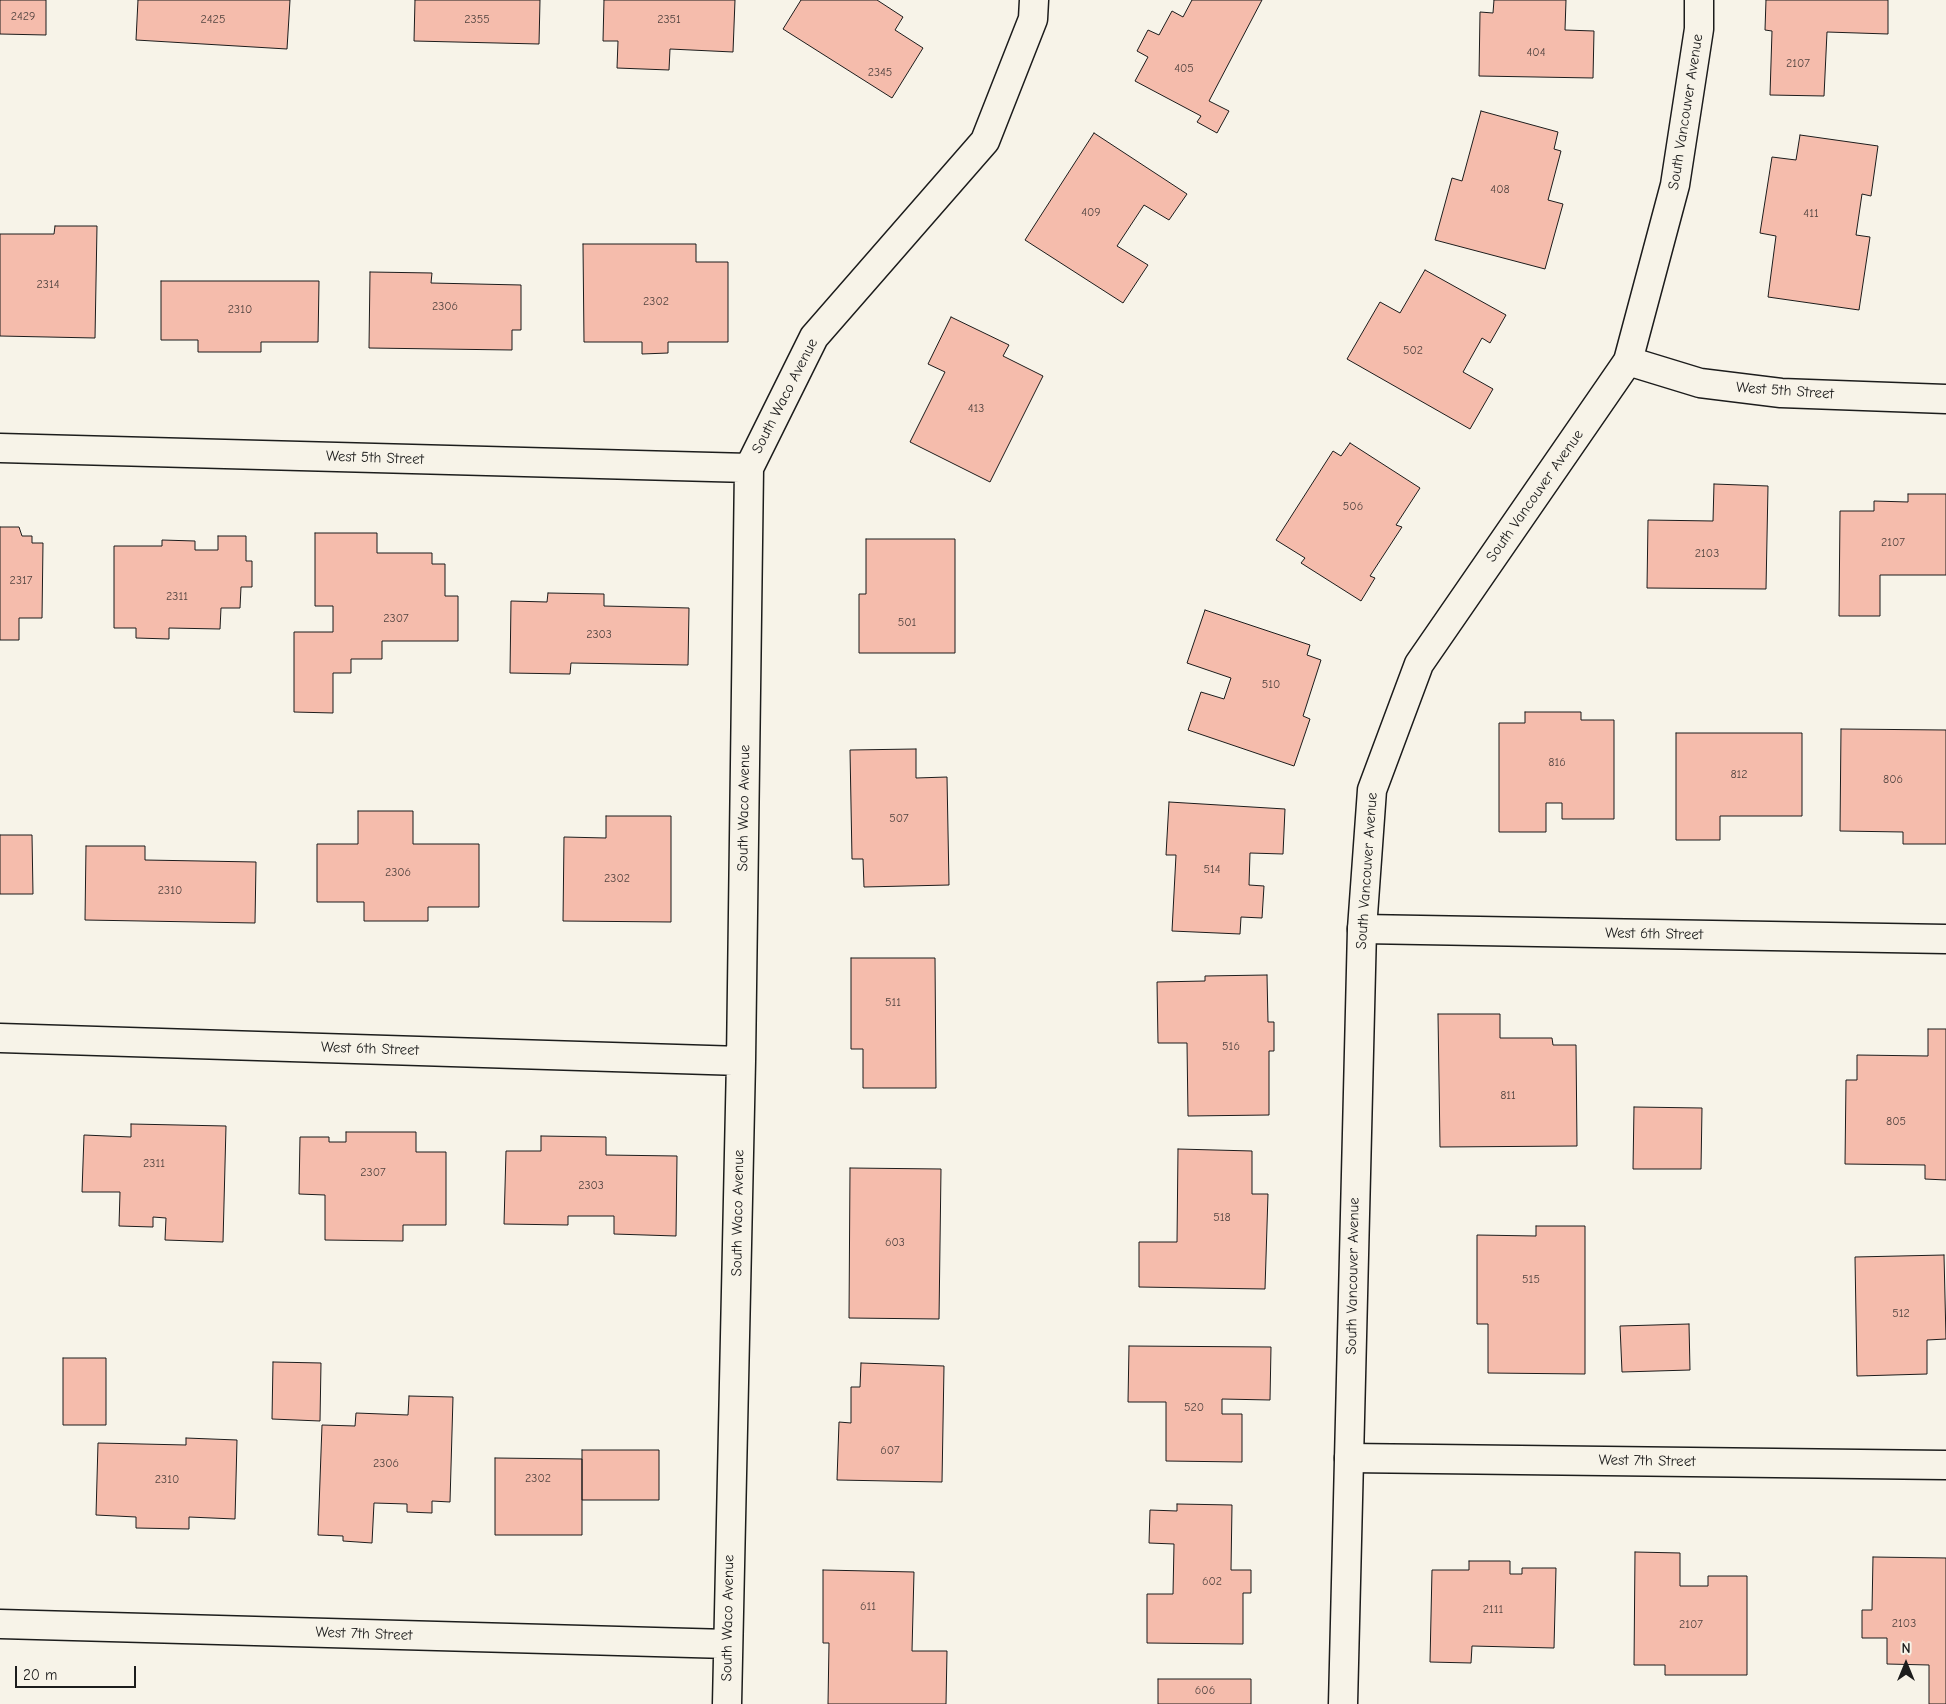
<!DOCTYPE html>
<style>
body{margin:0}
#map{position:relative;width:1946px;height:1704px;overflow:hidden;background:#f7f3e8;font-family:"Comic Neue",sans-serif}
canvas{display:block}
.north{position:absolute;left:1881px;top:1639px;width:50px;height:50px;-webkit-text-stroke:4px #f7f3e8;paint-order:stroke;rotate:0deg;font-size:14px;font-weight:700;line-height:20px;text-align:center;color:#1c1c1c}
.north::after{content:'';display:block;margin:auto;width:18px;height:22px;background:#1c1c1c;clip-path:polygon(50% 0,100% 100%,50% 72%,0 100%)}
.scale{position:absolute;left:15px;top:1666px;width:121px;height:22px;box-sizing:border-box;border:2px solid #1c1c1c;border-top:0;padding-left:6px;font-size:15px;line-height:18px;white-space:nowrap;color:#1c1c1c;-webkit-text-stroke:4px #f7f3e8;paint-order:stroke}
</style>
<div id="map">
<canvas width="1946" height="1704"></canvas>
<div class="north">N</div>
<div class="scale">20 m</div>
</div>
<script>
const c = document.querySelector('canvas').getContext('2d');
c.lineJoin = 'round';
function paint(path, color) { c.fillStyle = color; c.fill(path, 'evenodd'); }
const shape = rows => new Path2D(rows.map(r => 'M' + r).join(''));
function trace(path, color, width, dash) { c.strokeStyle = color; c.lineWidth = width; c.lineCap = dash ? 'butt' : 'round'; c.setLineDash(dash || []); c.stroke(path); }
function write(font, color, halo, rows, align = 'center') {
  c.font = font + ' "Comic Neue",sans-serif'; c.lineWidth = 5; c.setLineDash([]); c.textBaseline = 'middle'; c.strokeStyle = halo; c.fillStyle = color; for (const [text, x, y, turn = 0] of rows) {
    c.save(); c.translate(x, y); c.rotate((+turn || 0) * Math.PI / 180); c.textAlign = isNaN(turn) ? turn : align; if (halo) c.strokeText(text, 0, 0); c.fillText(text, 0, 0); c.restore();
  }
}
const building = shape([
 [0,0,46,0,46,35,0,34,0,0],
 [138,0,290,0,287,49,136,40,138,0],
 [415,0,540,0,539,44,414,41,415,0],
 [604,0,735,0,733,52,670,49,669,70,617,68,618,41,603,41,604,0],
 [801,0,877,0,903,17,895,30,923,48,892,98,783,29,801,0],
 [1192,0,1262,0,1209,101,1229,111,1217,133,1197,122,1201,116,1135,81,1148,57,1137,51,1148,30,1159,35,1172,11,1183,17,1192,0],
 [1494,0,1566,0,1565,30,1594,31,1593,78,1479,76,1480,12,1493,13,1494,0],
 [1766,0,1888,0,1888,34,1827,32,1824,96,1770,95,1772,31,1765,30,1766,0],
 [1481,111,1558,132,1554,149,1561,151,1548,200,1563,204,1545,269,1435,240,1452,178,1462,181,1481,111],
 [1094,133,1187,194,1169,220,1144,205,1117,246,1148,265,1123,303,1025,240,1094,133],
 [1800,135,1878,146,1871,196,1862,194,1856,235,1870,237,1859,310,1768,297,1776,236,1760,233,1772,157,1796,160,1800,135],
 [55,226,97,226,95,338,0,336,0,234,54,234,55,226],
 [583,244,696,244,696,262,728,262,728,342,668,342,668,353,642,354,642,342,584,342,583,244],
 [1425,270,1506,315,1490,343,1482,338,1463,372,1493,389,1470,429,1347,359,1380,302,1400,313,1425,270],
 [370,272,432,273,431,283,521,285,521,330,512,330,512,350,369,348,370,272],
 [161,281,319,281,318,342,261,342,261,352,198,352,198,340,161,340,161,281],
 [951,317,1009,345,1003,356,1043,376,990,482,910,442,945,372,928,364,951,317],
 [1350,443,1420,488,1396,525,1402,527,1370,576,1375,578,1361,601,1301,563,1305,558,1276,540,1333,451,1341,456,1350,443],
 [1714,484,1768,486,1766,589,1647,588,1648,520,1713,521,1714,484],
 [1908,494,1946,494,1946,575,1880,575,1880,616,1839,616,1840,511,1874,511,1874,501,1908,502,1908,494],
 [0,527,19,527,22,536,32,536,32,543,43,543,42,618,19,618,19,640,0,640,0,527],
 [315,533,377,533,377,553,432,553,432,564,445,564,445,596,458,596,458,641,382,641,382,659,351,659,351,673,333,673,333,713,294,712,294,632,333,632,333,606,315,606,315,533],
 [218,536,246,536,246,561,252,561,252,587,241,587,240,608,221,608,220,629,169,628,169,639,136,638,136,628,114,628,114,546,162,546,162,540,195,541,195,550,218,550,218,536],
 [866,539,955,539,955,653,859,653,859,594,866,594,866,539],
 [548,593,604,594,604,606,689,608,688,665,571,663,570,674,510,673,511,601,547,602,548,593],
 [1205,610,1310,645,1307,655,1321,660,1303,716,1310,719,1294,766,1188,730,1201,692,1224,699,1231,678,1187,663,1205,610],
 [1525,712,1581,712,1581,720,1614,720,1614,819,1562,819,1562,803,1546,803,1546,832,1499,832,1499,723,1525,723,1525,712],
 [1841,729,1946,730,1946,844,1903,844,1903,832,1840,831,1841,729],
 [1676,733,1802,733,1802,816,1720,816,1720,840,1676,840,1676,733],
 [916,749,916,778,947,777,949,885,864,887,863,859,852,859,850,750,916,749],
 [1169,802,1285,809,1283,854,1250,853,1249,885,1264,886,1262,918,1241,917,1240,934,1172,931,1176,855,1166,855,1169,802],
 [358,811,413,811,413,844,479,844,479,907,428,907,428,921,364,921,364,902,317,902,317,844,358,844,358,811],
 [606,816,671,816,671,922,563,921,564,837,606,838,606,816],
 [0,835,32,835,33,894,0,894,0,835],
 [86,846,145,846,145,860,256,862,255,923,85,920,86,846],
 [851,958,935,958,936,1088,863,1088,863,1049,851,1049,851,958],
 [1267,975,1268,1022,1274,1022,1274,1051,1269,1051,1269,1115,1188,1116,1187,1043,1158,1043,1157,982,1205,981,1205,976,1267,975],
 [1438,1014,1500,1014,1500,1038,1552,1038,1553,1045,1576,1045,1577,1146,1440,1147,1438,1014],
 [1928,1029,1946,1029,1946,1180,1925,1179,1925,1165,1845,1164,1846,1080,1857,1080,1857,1055,1928,1056,1928,1029],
 [1634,1107,1702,1108,1701,1169,1633,1169,1634,1107],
 [131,1124,226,1126,223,1242,165,1240,166,1218,153,1217,153,1227,119,1226,120,1192,82,1192,84,1135,131,1137,131,1124],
 [346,1132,416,1132,416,1152,446,1152,446,1225,403,1225,403,1241,325,1240,325,1195,299,1194,300,1137,329,1137,329,1142,346,1142,346,1132],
 [541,1136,606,1137,606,1155,677,1156,676,1236,614,1234,614,1216,568,1216,568,1225,504,1224,506,1151,541,1151,541,1136],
 [1178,1149,1252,1151,1252,1194,1268,1194,1265,1289,1139,1287,1139,1242,1177,1242,1178,1149],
 [850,1168,941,1169,939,1319,849,1318,850,1168],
 [1536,1226,1585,1226,1585,1374,1488,1373,1488,1324,1477,1324,1477,1235,1536,1236,1536,1226],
 [1944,1255,1946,1339,1927,1340,1927,1374,1857,1376,1855,1257,1944,1255],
 [1689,1324,1690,1370,1622,1372,1620,1326,1689,1324],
 [1129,1346,1271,1347,1270,1400,1222,1399,1222,1414,1242,1414,1242,1462,1166,1461,1166,1402,1128,1402,1129,1346],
 [63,1358,106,1358,106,1425,63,1425,63,1358],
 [273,1362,321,1363,320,1421,272,1419,273,1362],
 [861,1363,944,1366,942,1482,837,1480,839,1422,851,1423,851,1387,860,1387,861,1363],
 [409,1396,453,1397,450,1502,432,1501,432,1513,407,1512,407,1504,374,1503,372,1543,343,1541,343,1536,318,1535,322,1425,355,1426,356,1413,408,1415,409,1396],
 [186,1438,237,1440,235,1519,189,1517,189,1529,136,1528,136,1517,96,1515,98,1443,186,1445,186,1438],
 [582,1450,659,1450,659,1500,582,1500,582,1450],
 [495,1458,582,1459,582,1535,495,1535,495,1458],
 [1177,1504,1232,1505,1231,1570,1251,1570,1251,1593,1243,1593,1243,1644,1147,1643,1147,1594,1173,1594,1174,1544,1149,1543,1150,1510,1177,1511,1177,1504],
 [1635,1552,1680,1553,1680,1586,1708,1586,1708,1576,1747,1576,1747,1675,1665,1675,1665,1665,1634,1665,1635,1552],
 [1873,1557,1946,1558,1946,1704,1929,1704,1929,1665,1887,1664,1887,1638,1862,1638,1862,1610,1872,1610,1873,1557],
 [1469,1561,1510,1561,1510,1574,1522,1574,1522,1568,1556,1568,1554,1648,1472,1646,1471,1663,1430,1662,1432,1570,1469,1570,1469,1561],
 [823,1570,914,1572,912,1651,947,1651,946,1704,828,1704,829,1643,823,1643,823,1570],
 [1158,1679,1251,1679,1251,1704,1158,1704,1158,1679]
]);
paint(building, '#f5bcac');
trace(building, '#1c1c1c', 1);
const street = shape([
 [1628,361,1700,383,1781,393,1946,399],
 [0,448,749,468],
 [1362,929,1946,939],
 [0,1038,741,1061],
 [1349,1458,1946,1465],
 [0,1624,728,1644],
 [727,1704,741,1061,749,468,814,337,985,141,1033,19,1034,0]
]);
const secondary = shape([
 [1343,1704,1362,929,1372,790,1419,664,1628,361,1675,185,1699,29,1699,0]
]);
trace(street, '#1c1c1c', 31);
trace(secondary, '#1c1c1c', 31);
trace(street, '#f7f3e8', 28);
trace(secondary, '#f7f3e8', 28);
write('12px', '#524440', null, [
 ["2429",23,17],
 ["2425",213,20],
 ["2355",477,20],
 ["2351",669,20],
 ["404",1536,53],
 ["2107",1798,64],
 ["405",1184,69],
 ["2345",880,73],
 ["408",1500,190],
 ["409",1091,213],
 ["411",1811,214],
 ["2314",48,285],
 ["2302",656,302],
 ["2306",445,307],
 ["2310",240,310],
 ["502",1413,351],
 ["413",976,409],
 ["506",1353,507],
 ["2107",1893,543],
 ["2103",1707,554],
 ["2317",21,581],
 ["2311",177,597],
 ["2307",396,619],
 ["501",907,623],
 ["2303",599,635],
 ["510",1271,685],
 ["816",1557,763],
 ["812",1739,775],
 ["806",1893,780],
 ["507",899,819],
 ["514",1212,870],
 ["2306",398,873],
 ["2302",617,879],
 ["2310",170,891],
 ["511",893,1003],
 ["516",1231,1047],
 ["811",1508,1096],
 ["805",1896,1122],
 ["2311",154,1164],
 ["2307",373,1173],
 ["2303",591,1186],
 ["518",1222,1218],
 ["603",895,1243],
 ["515",1531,1280],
 ["512",1901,1314],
 ["520",1194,1408],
 ["607",890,1451],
 ["2306",386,1464],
 ["2302",538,1479],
 ["2310",167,1480],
 ["602",1212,1582],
 ["611",868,1607],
 ["2111",1493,1610],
 ["2103",1904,1624],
 ["2107",1691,1625],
 ["606",1205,1691]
]);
write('15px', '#1c1c1c', '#f7f3e8', [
 ["South Vancouver Avenue",1686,112,-81],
 ["West 5th Street",1785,391,4],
 ["South Waco Avenue",785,396,-63],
 ["West 5th Street",375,458,2],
 ["South Vancouver Avenue",1535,496,-55],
 ["South Waco Avenue",744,808,-89],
 ["South Vancouver Avenue",1367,871,-86],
 ["West 6th Street",1654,934,1],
 ["West 6th Street",370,1049,2],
 ["South Waco Avenue",738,1213,-89],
 ["South Vancouver Avenue",1353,1276,-89],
 ["West 7th Street",1647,1461,1],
 ["South Waco Avenue",728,1618,-89],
 ["West 7th Street",364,1634,2]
]);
</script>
